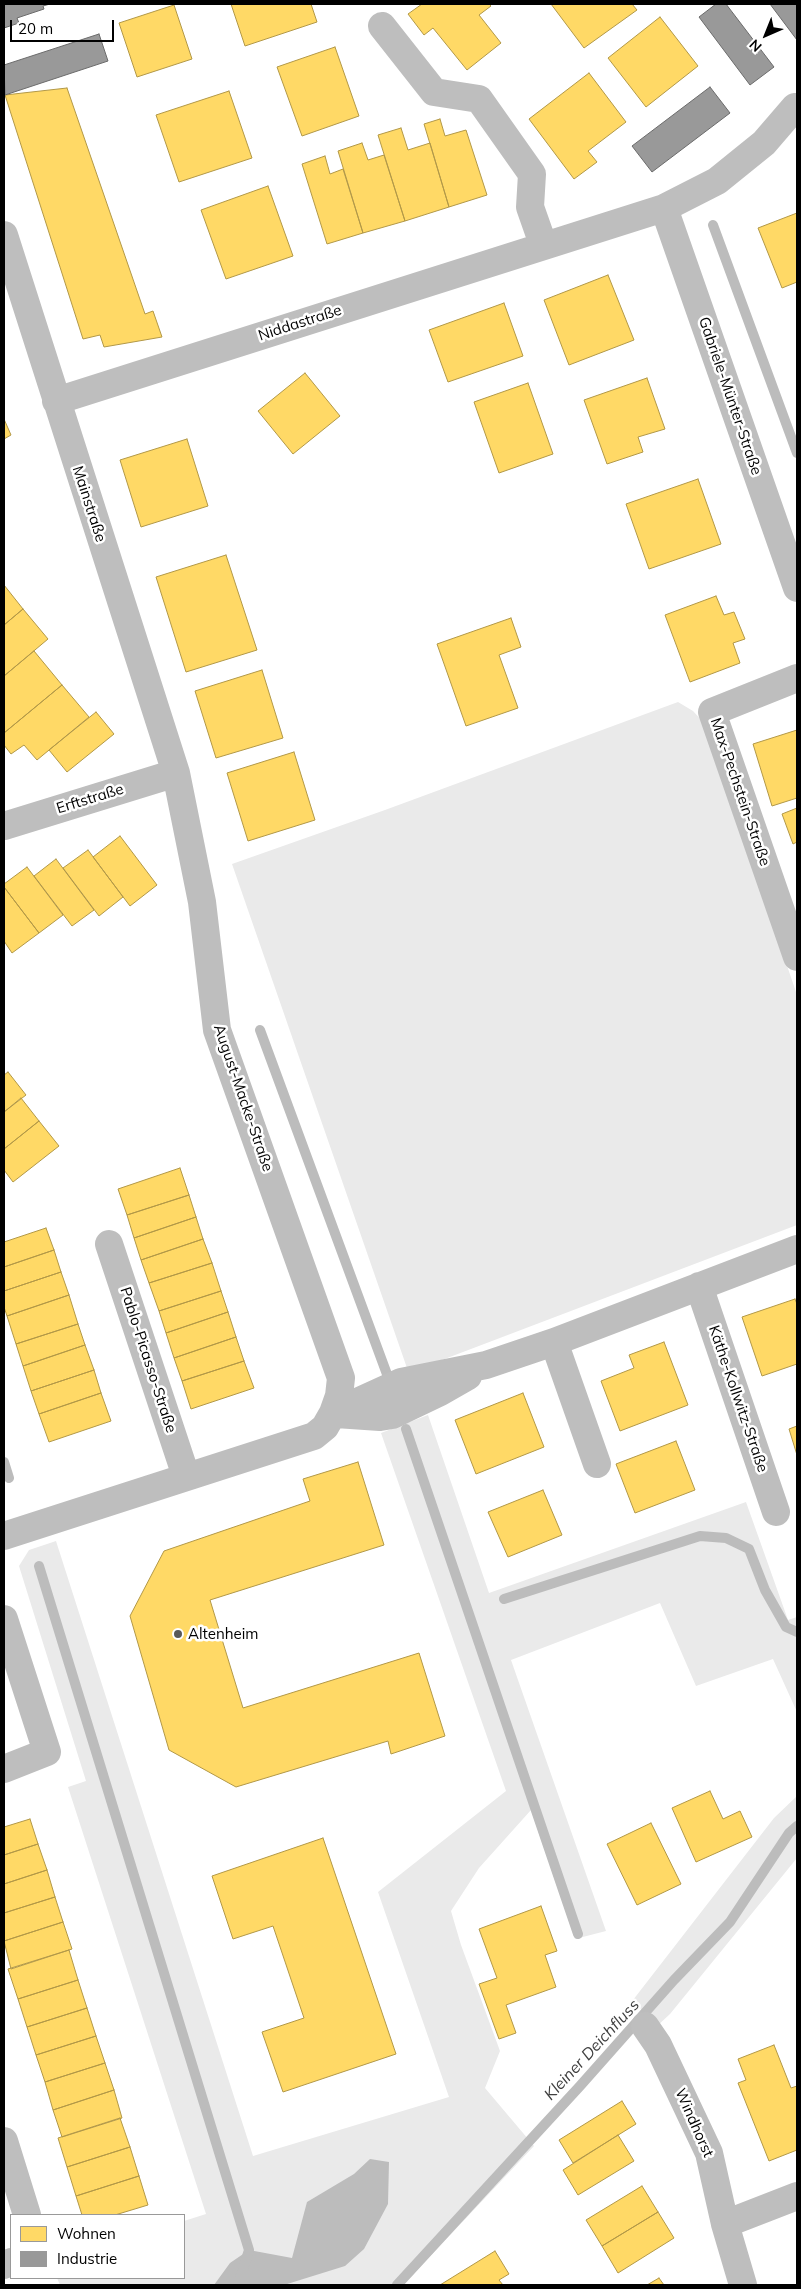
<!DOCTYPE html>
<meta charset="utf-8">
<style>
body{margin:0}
#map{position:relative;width:801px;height:2289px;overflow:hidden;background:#fff;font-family:Mulish,sans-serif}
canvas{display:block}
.frame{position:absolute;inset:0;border:5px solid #000;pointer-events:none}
.legend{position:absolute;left:10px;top:2214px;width:175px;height:65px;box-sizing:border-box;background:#fff;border:1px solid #999;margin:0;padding:6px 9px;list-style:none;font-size:15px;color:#000}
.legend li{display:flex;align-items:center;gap:10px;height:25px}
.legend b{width:25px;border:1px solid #999}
.north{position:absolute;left:741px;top:10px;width:50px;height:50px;-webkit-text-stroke:4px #fff;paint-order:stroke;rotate:224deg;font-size:14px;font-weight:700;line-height:20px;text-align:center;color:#000}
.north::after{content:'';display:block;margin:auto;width:18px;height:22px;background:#000;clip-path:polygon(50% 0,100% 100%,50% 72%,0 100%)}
.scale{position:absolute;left:10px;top:20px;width:104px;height:22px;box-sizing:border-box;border:2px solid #000;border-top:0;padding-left:6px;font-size:15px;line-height:18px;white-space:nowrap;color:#000;-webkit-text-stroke:4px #fff;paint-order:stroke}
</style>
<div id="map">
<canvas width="801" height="2289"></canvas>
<div class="frame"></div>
<ul class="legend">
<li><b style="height:14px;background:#ffd966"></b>Wohnen</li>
<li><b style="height:14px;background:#999"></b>Industrie</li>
</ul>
<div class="north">N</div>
<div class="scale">20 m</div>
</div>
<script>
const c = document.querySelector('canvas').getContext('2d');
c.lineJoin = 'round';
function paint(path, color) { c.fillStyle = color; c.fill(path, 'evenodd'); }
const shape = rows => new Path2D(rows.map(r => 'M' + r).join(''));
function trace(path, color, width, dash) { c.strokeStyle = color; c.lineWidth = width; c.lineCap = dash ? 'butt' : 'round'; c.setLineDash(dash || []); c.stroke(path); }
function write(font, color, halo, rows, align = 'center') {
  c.font = font + ' Mulish,sans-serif'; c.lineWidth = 5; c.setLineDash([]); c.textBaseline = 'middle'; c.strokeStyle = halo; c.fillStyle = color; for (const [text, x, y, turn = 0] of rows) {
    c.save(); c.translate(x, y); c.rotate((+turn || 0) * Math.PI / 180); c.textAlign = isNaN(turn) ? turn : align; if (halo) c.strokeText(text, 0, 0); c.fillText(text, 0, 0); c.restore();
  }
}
paint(shape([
 [678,702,693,711,705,724,797,995,797,1225,442,1360,407,1368,232,864,385,810],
 [428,1415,489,1593,746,1502,788,1620,797,1617,797,1712,773,1659,696,1686,660,1603,511,1660,606,1931,575,1939,531,1810,479,1868,451,1911,461,1945,500,2051,485,2088,534,2146,403,2285,60,2285,57,2278,184,2278,184,2221,206,2214,68,1787,86,1781,19,1566,29,1550,56,1541,253,2156,449,2097,378,1892,506,1791,381,1433],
 [797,1796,797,1858,670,2014,656,2027,633,2000,774,1818]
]), '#eaeaea');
paint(shape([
 [370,2159,389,2162,388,2204,364,2249,345,2266,284,2285,214,2285,230,2263,249,2250,292,2258,307,2202,354,2174]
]), '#bcbcbc');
const homes = shape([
 [231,4,311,4,317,22,245,46,231,4],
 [422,4,489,4,491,6,479,15,501,43,467,70,433,28,424,35,408,14,422,4],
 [551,4,632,4,637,10,584,48,551,4],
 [174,5,192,59,137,77,119,23,174,5],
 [660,17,698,66,646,107,608,58,660,17],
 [335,47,359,116,302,136,277,67,335,47],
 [589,73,626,122,588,151,597,162,574,179,529,119,589,73],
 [67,88,145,314,153,311,162,337,104,347,100,335,83,339,5,95,67,88],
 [229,91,252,158,179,182,156,115,229,91],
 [440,119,445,136,466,130,487,195,449,207,424,124,440,119],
 [401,128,408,150,430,143,449,207,405,221,378,135,401,128],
 [362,143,368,160,384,155,405,221,363,233,338,151,362,143],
 [325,156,330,174,343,169,363,233,327,244,302,164,325,156],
 [268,186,293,256,226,279,201,210,268,186],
 [797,213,797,282,782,288,758,228,797,213],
 [608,275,634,340,569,365,544,300,608,275],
 [504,303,523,356,448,382,429,330,504,303],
 [305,373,340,416,293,454,258,411,305,373],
 [647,378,665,429,638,437,643,452,607,464,584,400,647,378],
 [528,383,553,454,499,473,474,402,528,383],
 [4,419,11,435,4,439,4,419],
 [187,439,208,506,141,527,120,460,187,439],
 [698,479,721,544,649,569,626,504,698,479],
 [226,555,257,650,186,672,156,577,226,555],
 [4,585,23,609,4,625,4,585],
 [716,596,724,615,734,612,745,639,733,643,740,663,690,682,665,615,716,596],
 [23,609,48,639,4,676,4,625,23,609],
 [511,618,521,647,499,655,518,708,466,726,437,644,511,618],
 [34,651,62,685,4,733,4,676,34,651],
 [262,670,283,738,216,758,195,691,262,670],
 [62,685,89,717,37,760,24,745,11,754,4,745,4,733,62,685],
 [96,712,114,734,67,772,49,750,96,712],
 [797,730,797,798,772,806,753,744,797,730],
 [294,752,315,820,248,841,227,773,294,752],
 [797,808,797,842,793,844,782,814,797,808],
 [120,836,157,885,130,906,93,857,120,836],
 [88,850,123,897,99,916,63,868,88,850],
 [56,859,94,910,72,926,34,876,56,859],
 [27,867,63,915,39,933,4,887,4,884,27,867],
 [4,887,39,933,12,953,4,941,4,887],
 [8,1072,26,1095,4,1112,4,1075,8,1072],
 [21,1098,39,1121,4,1149,4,1112,21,1098],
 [39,1121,59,1146,13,1182,4,1170,4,1149,39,1121],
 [180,1168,189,1195,127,1215,118,1189,180,1168],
 [189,1195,196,1217,134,1238,127,1215,189,1195],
 [196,1217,203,1239,141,1260,134,1238,196,1217],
 [46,1228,54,1250,4,1267,4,1242,46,1228],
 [203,1239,212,1263,149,1283,141,1260,203,1239],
 [54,1250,61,1272,4,1291,4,1267,54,1250],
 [212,1263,221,1291,159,1311,149,1283,212,1263],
 [61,1272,69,1295,7,1316,4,1307,4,1291,61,1272],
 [221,1291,228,1312,166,1333,159,1311,221,1291],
 [69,1295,78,1324,16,1344,7,1316,69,1295],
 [795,1299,797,1304,797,1364,762,1376,742,1317,795,1299],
 [228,1312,236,1337,174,1358,166,1333,228,1312],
 [78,1324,85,1345,23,1366,16,1344,78,1324],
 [236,1337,244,1361,182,1381,174,1358,236,1337],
 [664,1342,688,1405,620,1431,601,1381,634,1368,629,1355,664,1342],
 [85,1345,94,1370,31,1391,23,1366,85,1345],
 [244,1361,254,1388,191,1409,182,1381,244,1361],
 [94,1370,101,1393,39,1414,31,1391,94,1370],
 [101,1393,111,1421,49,1442,39,1414,101,1393],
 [523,1393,544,1447,476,1474,455,1420,523,1393],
 [797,1426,797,1455,789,1429,797,1426],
 [676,1441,695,1490,635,1513,616,1464,676,1441],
 [358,1462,384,1545,210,1600,243,1708,419,1653,445,1736,391,1754,388,1741,236,1787,169,1750,130,1616,164,1551,310,1501,303,1479,358,1462],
 [543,1490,562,1535,508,1557,488,1512,543,1490],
 [710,1791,723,1819,740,1811,752,1837,696,1862,672,1808,710,1791],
 [30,1819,38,1844,4,1855,4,1827,30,1819],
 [651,1823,681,1884,637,1905,607,1844,651,1823],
 [323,1838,396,2054,283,2092,262,2032,304,2018,273,1926,233,1939,212,1876,323,1838],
 [38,1844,47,1870,4,1884,4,1855,38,1844],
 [47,1870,55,1897,4,1913,4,1884,47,1870],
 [55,1897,63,1922,4,1941,4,1913,55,1897],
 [541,1906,557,1951,545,1955,556,1987,506,2005,516,2033,499,2039,479,1984,497,1978,479,1929,541,1906],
 [63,1922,72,1949,11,1969,4,1941,63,1922],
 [69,1950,78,1980,18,1999,8,1969,69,1950],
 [78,1980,87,2008,27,2027,18,1999,78,1980],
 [87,2008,96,2036,36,2055,27,2027,87,2008],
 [96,2036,105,2063,45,2082,36,2055,96,2036],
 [774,2045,791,2088,797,2086,797,2150,769,2161,738,2083,746,2080,738,2059,774,2045],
 [105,2063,114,2090,53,2110,45,2082,105,2063],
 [114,2090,122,2118,62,2137,53,2110,114,2090],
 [622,2101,636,2124,573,2163,559,2140,622,2101],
 [120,2118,130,2147,67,2167,58,2138,120,2118],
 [618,2135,634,2161,578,2195,563,2170,618,2135],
 [130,2147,139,2176,76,2196,67,2167,130,2147],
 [139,2176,148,2205,115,2215,82,2215,76,2196,139,2176],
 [642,2186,658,2212,602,2246,586,2220,642,2186],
 [658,2212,674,2238,618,2273,602,2246,658,2212],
 [495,2251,509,2274,499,2280,503,2285,440,2285,495,2251],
 [659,2278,664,2285,647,2285,659,2278]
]);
paint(homes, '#ffd966');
trace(homes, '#b29847', 1);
const industry = shape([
 [4,4,50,4,43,6,44,9,17,18,19,23,4,28,4,4],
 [716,4,726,4,774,67,750,85,699,17,716,4],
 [770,4,797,4,797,40,770,4],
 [99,34,108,61,5,95,4,65,99,34],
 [710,87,730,113,652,172,632,146,710,87]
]);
paint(industry, '#999');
trace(industry, '#6b6b6b', 1);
trace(shape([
 [713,225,797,453],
 [260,1030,388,1377],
 [406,1429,578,1934],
 [4,1462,9,1478],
 [39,1566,249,2250,238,2285],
 [504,1599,700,1536,726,1538,749,1549,765,1590,786,1627,797,1632],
 [397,2285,580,2086,674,1980,730,1922,789,1833,797,1826]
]), '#bcbcbc', 10);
trace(shape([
 [382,26,434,92,479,99,532,174,530,207,543,244],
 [664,208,797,588],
 [4,235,176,773,202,902,217,1030,341,1378,339,1396,333,1413,325,1427,314,1436,4,1536],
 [56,401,664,208,717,181,764,143,795,107],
 [797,678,712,712,797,957],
 [4,826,176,773],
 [109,1244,186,1476],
 [699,1286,776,1512],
 [554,1342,597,1464],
 [333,1413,401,1382,486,1365,554,1342,797,1249],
 [336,1414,380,1417,392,1415,440,1392,468,1376],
 [4,1619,47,1752,4,1769],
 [645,2026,658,2045,709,2153,725,2224,743,2285],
 [4,2141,27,2215],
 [725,2224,797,2196],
 [4,2265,11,2262]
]), '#bebebe', 28);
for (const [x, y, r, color] of [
 [178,1634,5,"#595959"]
]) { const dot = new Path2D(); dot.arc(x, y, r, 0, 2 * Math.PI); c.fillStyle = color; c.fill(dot); trace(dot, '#fff', 2); }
write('15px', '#000', '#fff', [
 ["Niddastraße",300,323,-18],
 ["Gabriele-Münter-Straße",730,396,71],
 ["Mainstraße",89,504,72],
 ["Max-Pechstein-Straße",740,792,71],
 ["Erftstraße",90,799,-17],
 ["August-Macke-Straße",243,1098,71],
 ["Pablo-Picasso-Straße",148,1360,72],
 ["Käthe-Kollwitz-Straße",738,1399,71],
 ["Windhorst",694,2123,66]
]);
write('15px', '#000', '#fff', [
 ["Altenheim",188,1634]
], 'left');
write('italic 16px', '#404040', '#fff', [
 ["Kleiner Deichfluss",592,2050,-47]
]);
</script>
